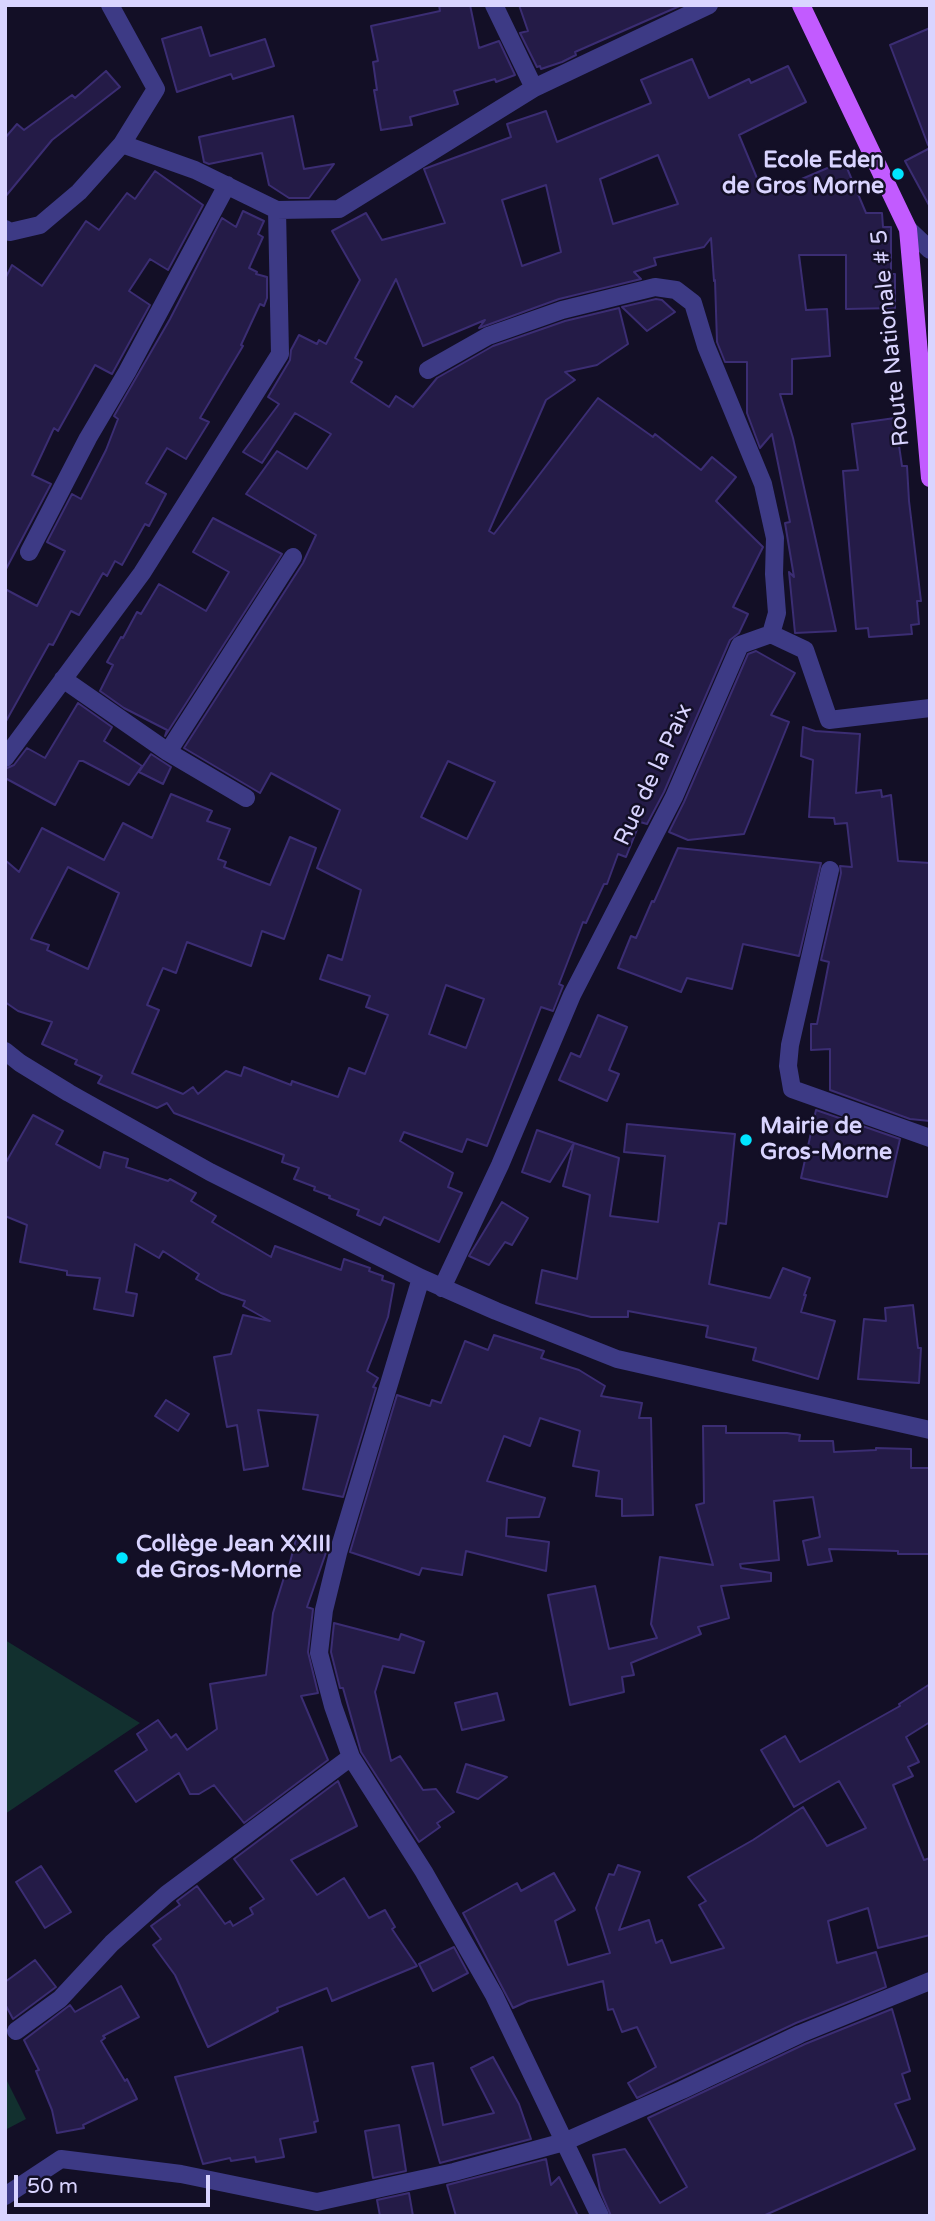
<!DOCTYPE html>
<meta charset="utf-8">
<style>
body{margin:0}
#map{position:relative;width:935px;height:2221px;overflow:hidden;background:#130f26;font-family:"Varela Round",sans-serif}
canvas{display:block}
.frame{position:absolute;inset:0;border:7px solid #d9d4ff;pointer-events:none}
.scale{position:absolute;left:14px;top:2175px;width:196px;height:32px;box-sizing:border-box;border:4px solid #d9d4ff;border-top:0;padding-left:9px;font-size:21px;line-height:24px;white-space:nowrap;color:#d9d4ff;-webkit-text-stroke:5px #130f26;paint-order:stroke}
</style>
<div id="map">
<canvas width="935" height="2221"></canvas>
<div class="frame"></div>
<div class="scale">50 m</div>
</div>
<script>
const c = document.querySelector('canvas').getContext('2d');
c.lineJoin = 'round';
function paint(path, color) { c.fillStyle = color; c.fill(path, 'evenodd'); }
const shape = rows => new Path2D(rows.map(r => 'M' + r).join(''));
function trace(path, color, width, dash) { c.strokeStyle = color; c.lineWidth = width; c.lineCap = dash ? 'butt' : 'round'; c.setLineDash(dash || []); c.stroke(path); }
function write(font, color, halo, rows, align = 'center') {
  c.font = font + ' "Varela Round",sans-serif'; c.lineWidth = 5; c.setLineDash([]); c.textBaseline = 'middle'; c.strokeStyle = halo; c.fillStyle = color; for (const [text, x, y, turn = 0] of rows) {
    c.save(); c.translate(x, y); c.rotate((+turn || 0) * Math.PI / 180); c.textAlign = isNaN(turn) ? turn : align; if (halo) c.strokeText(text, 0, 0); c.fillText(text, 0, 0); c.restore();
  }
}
paint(shape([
 [5,1640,140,1723,5,1814],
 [5,2077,26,2119,5,2130]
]), '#12302f');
const building = shape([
 [439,5,470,5,479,48,499,41,515,75,496,82,495,79,454,91,458,104,410,117,412,125,381,130,374,90,377,90,373,62,378,61,371,26,440,11,439,5],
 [519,5,682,5,575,52,576,55,562,62,541,69,540,66,537,67,520,33,528,31,519,5],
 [201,27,210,56,265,39,274,66,233,79,231,74,177,92,162,39,201,27],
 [930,28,930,145,928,145,890,45,930,28],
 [692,59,709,98,749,79,751,83,788,66,806,102,739,135,764,195,844,161,866,213,882,213,883,227,891,227,891,274,895,274,895,308,846,309,846,255,799,255,806,310,827,309,830,356,792,359,792,394,780,394,793,438,836,631,795,633,789,572,794,577,785,523,790,522,772,434,760,448,747,413,747,362,725,362,717,342,715,280,714,281,711,238,704,247,654,258,656,265,634,272,641,279,559,299,479,328,485,320,423,346,396,279,355,358,362,362,351,382,389,407,396,396,413,407,437,378,493,346,565,321,619,308,628,344,597,365,565,372,575,380,546,400,489,531,494,534,598,398,653,437,655,434,701,470,712,457,736,477,716,501,763,547,733,607,748,614,739,633,730,640,664,792,647,824,640,822,626,857,618,854,607,884,604,884,586,923,583,922,559,984,563,986,553,1011,541,1007,487,1146,467,1139,462,1152,404,1132,400,1141,453,1173,448,1187,462,1193,439,1242,384,1217,380,1225,357,1215,359,1210,329,1198,330,1196,314,1190,315,1187,294,1179,299,1168,282,1162,284,1155,174,1113,167,1103,157,1108,98,1083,102,1076,75,1064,77,1060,42,1044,52,1022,18,1011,5,1002,5,860,19,872,42,828,104,860,123,823,152,838,171,794,212,811,207,821,230,829,218,859,226,862,224,867,270,885,290,837,316,848,284,939,262,931,251,966,187,942,176,973,163,968,147,1005,159,1010,132,1073,183,1094,193,1087,198,1094,226,1071,241,1076,244,1067,291,1085,292,1081,338,1097,349,1068,365,1074,388,1015,366,1007,370,996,320,979,328,955,342,960,361,890,317,868,340,810,271,773,260,793,184,748,303,563,316,535,246,494,277,451,307,469,331,434,295,413,262,463,243,452,279,404,268,397,290,360,291,350,299,335,317,344,319,340,326,344,360,280,332,231,366,213,382,240,445,223,424,169,511,137,507,124,546,111,557,142,651,103,641,80,692,59],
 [658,155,678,204,613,224,600,179,658,155],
 [546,185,561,252,522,266,502,200,546,185],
 [448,761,495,782,467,839,421,817,448,761],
 [68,867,119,893,88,969,47,950,49,945,31,939,68,867],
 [446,985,484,999,466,1048,429,1034,446,985],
 [106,71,120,87,52,140,5,197,5,138,17,124,24,130,72,95,75,98,106,71],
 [293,116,304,169,334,164,309,198,289,198,269,185,262,153,209,164,204,162,199,137,293,116],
 [930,148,930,207,905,161,930,148],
 [155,171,203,205,168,270,150,259,129,291,150,305,112,374,95,365,58,431,54,428,32,475,51,484,5,571,5,279,12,265,42,286,86,221,99,230,127,193,135,199,155,171],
 [243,211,264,221,258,234,263,237,249,268,257,272,256,274,267,277,267,298,264,306,260,304,241,345,243,346,200,418,209,422,186,459,167,448,146,483,166,494,149,526,145,524,122,565,115,561,107,576,103,573,79,615,71,611,53,645,49,644,5,723,5,589,37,606,65,551,47,542,72,494,81,499,106,450,118,419,114,416,170,319,222,218,236,227,243,211],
 [656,299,662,300,675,312,647,331,622,307,656,299],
 [895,418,902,466,907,466,909,501,921,601,917,601,919,624,911,625,912,634,869,637,868,628,856,629,843,471,858,470,852,424,895,418],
 [213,518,282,554,165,736,167,730,124,708,100,691,113,665,107,662,121,637,123,638,137,612,141,614,159,584,206,611,229,572,193,552,213,518],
 [756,651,795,673,771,715,789,722,744,834,688,840,669,832,684,802,748,654,756,651],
 [78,703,112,727,104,741,142,766,129,785,83,761,79,761,55,805,5,778,5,769,14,765,27,748,45,758,78,703],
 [803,727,815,731,860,734,856,793,881,790,882,797,891,795,898,861,930,863,930,1121,910,1119,830,1090,830,1049,811,1050,811,1024,817,1024,829,962,821,960,841,873,840,866,852,867,847,823,835,824,834,818,809,817,813,760,801,756,803,727],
 [151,754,171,767,163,784,139,772,151,754],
 [678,848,821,863,799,956,743,944,732,989,687,978,681,992,618,968,631,936,636,938,652,901,654,902,678,848],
 [598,1015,627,1027,609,1070,619,1074,607,1101,559,1080,571,1053,580,1057,598,1015],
 [816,1110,900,1139,887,1197,801,1178,816,1110],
 [33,1115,63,1131,56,1144,100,1168,104,1152,128,1159,126,1167,168,1181,170,1179,196,1193,191,1201,216,1216,212,1222,271,1257,275,1246,341,1270,344,1259,370,1268,369,1271,383,1276,382,1280,394,1284,388,1317,367,1371,378,1378,373,1387,376,1388,343,1497,303,1489,318,1415,258,1410,268,1466,244,1470,237,1425,227,1427,214,1357,231,1354,243,1315,270,1321,243,1306,245,1301,221,1293,196,1279,199,1274,163,1251,159,1258,135,1244,126,1292,137,1294,133,1316,94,1309,100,1278,67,1275,67,1271,20,1262,27,1225,5,1216,5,1164,33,1115],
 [627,1124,735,1134,726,1224,719,1223,709,1284,770,1298,783,1268,810,1278,804,1295,806,1295,801,1312,835,1321,818,1379,753,1360,756,1348,706,1337,708,1326,628,1311,628,1317,591,1317,536,1303,542,1270,577,1279,590,1195,563,1186,574,1143,619,1158,610,1216,658,1222,665,1156,624,1152,627,1124],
 [537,1130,574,1143,550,1182,522,1172,537,1130],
 [502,1202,528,1218,512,1245,505,1242,489,1265,469,1256,502,1202],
 [913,1305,918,1348,921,1348,919,1383,858,1379,864,1319,886,1321,885,1308,913,1305],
 [494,1335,544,1351,541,1358,579,1370,605,1386,601,1396,642,1403,639,1418,651,1418,653,1515,622,1516,622,1499,596,1496,599,1471,573,1466,580,1431,540,1418,530,1446,504,1436,487,1481,545,1498,539,1517,507,1518,506,1536,549,1542,546,1571,466,1551,462,1575,422,1568,419,1575,350,1552,397,1395,430,1406,432,1400,441,1403,465,1341,488,1350,494,1335],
 [166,1400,189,1414,178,1431,155,1416,166,1400],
 [703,1426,726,1426,726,1433,787,1433,800,1435,799,1441,833,1441,834,1452,876,1450,876,1448,911,1449,911,1468,930,1468,930,1554,898,1554,898,1551,829,1549,832,1561,808,1565,803,1541,820,1537,813,1497,774,1501,779,1560,740,1564,741,1568,771,1573,771,1581,721,1586,729,1618,698,1627,701,1634,631,1663,634,1675,622,1677,624,1692,570,1705,548,1595,595,1586,609,1649,657,1638,651,1624,660,1557,713,1565,696,1505,704,1503,703,1426],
 [297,1535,329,1544,307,1607,313,1609,308,1652,318,1693,301,1696,328,1760,244,1823,214,1785,199,1794,190,1794,179,1773,136,1802,115,1771,147,1750,137,1734,158,1720,171,1738,176,1734,187,1750,217,1729,210,1684,266,1675,273,1613,286,1571,287,1574,297,1535],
 [334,1623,399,1640,401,1634,424,1642,414,1673,383,1666,375,1692,391,1761,400,1756,423,1790,436,1789,454,1812,437,1823,440,1827,419,1842,361,1752,343,1688,340,1688,331,1652,334,1623],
 [930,1684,930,1722,906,1737,919,1762,908,1767,913,1776,893,1785,924,1860,930,1858,930,1935,878,1948,868,1908,828,1921,837,1963,876,1952,886,1987,796,2023,637,2098,628,2083,656,2067,637,2027,622,2032,613,2009,608,2010,603,1981,528,2001,513,2008,463,1913,517,1883,521,1891,554,1873,575,1910,555,1921,568,1965,610,1953,596,1908,609,1874,614,1875,618,1865,640,1872,619,1930,649,1920,656,1943,662,1940,671,1963,724,1948,699,1905,706,1901,688,1877,753,1840,803,1807,827,1846,866,1828,839,1781,794,1807,761,1750,785,1736,800,1762,900,1706,899,1704,930,1684],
 [497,1693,504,1720,462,1730,455,1703,497,1693],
 [466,1764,507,1777,478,1799,457,1792,466,1764],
 [338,1781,357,1826,291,1860,317,1895,344,1878,369,1918,385,1910,395,1927,392,1929,417,1966,332,2001,327,1988,277,2008,278,2011,208,2047,175,1975,153,1945,161,1939,151,1926,180,1905,177,1901,197,1886,225,1924,230,1921,233,1926,253,1914,250,1908,264,1899,234,1859,338,1781],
 [41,1866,71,1912,45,1928,16,1882,41,1866],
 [454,1947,468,1973,433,1991,419,1964,454,1947],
 [35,1960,56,1987,13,2019,5,2004,5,1982,35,1960],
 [121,1986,139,2017,103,2036,105,2038,101,2041,125,2081,127,2079,137,2099,83,2125,84,2128,57,2133,52,2110,36,2071,39,2070,24,2040,70,2005,75,2012,121,1986],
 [892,2009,910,2071,902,2074,910,2099,895,2104,915,2149,763,2216,611,2216,600,2190,593,2155,625,2149,660,2203,687,2187,648,2118,805,2044,892,2009],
 [302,2047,318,2121,314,2122,316,2132,280,2139,284,2157,256,2162,255,2157,231,2161,230,2158,203,2164,175,2077,302,2047],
 [493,2057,519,2104,531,2139,440,2163,412,2067,433,2063,443,2125,494,2113,471,2068,493,2057],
 [399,2125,406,2171,373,2178,365,2131,399,2125],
 [546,2159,551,2185,559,2177,578,2216,456,2216,447,2185,546,2159],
 [409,2193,413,2216,380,2216,377,2200,409,2193]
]);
paint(building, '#241b47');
trace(building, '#3b2d73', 2);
trace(shape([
 [110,5,156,89,122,144,195,170,277,210],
 [494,5,534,88],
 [5,229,10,232,40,225,79,192,122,144],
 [908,229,930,250],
 [428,370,488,336,562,310,655,287,676,290,693,303,706,346,763,484,775,538,774,574,777,613,771,634,740,645,674,797,572,995,500,1165,442,1288],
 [29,552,88,438,127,372,227,185],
 [771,634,805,650,829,720,930,708],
 [63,679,168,752,246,798],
 [168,752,293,557],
 [5,758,142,573,280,354,277,210,339,209,534,88,709,5],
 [830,870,790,1045,788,1066,792,1089,930,1138],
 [5,1051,20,1063,69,1093,210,1172,421,1278,496,1311,617,1359,930,1430],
 [421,1278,338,1553,324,1610,319,1653,333,1706,351,1757,424,1872,494,1995,600,2216],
 [16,2031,60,1999,112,1943,167,1894,351,1757],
 [5,2196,61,2159,181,2174,317,2202,454,2172,564,2142,682,2090,800,2034,930,1981]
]), '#3d3a85', 18);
trace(shape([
 [801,5,908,229,930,478]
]), '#c25bff', 18);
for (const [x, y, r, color] of [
 [898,174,7,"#00e5ff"],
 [746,1140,7,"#00e5ff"],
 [122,1558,7,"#00e5ff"]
]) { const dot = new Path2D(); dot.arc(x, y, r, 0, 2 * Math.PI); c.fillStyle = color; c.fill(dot); trace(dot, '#130f26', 2.5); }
write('bold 23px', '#d9d4ff', '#130f26', [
 ["Ecole Eden",884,161,"right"],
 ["de Gros Morne",884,187,"right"],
 ["Mairie de",760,1127],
 ["Gros-Morne",760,1153],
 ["Collège Jean XXIII",136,1545],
 ["de Gros-Morne",136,1571]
], 'left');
write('23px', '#d9d4ff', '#130f26', [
 ["Route Nationale # 5",891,338,-96],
 ["Rue de la Paix",654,775,-65]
]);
</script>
